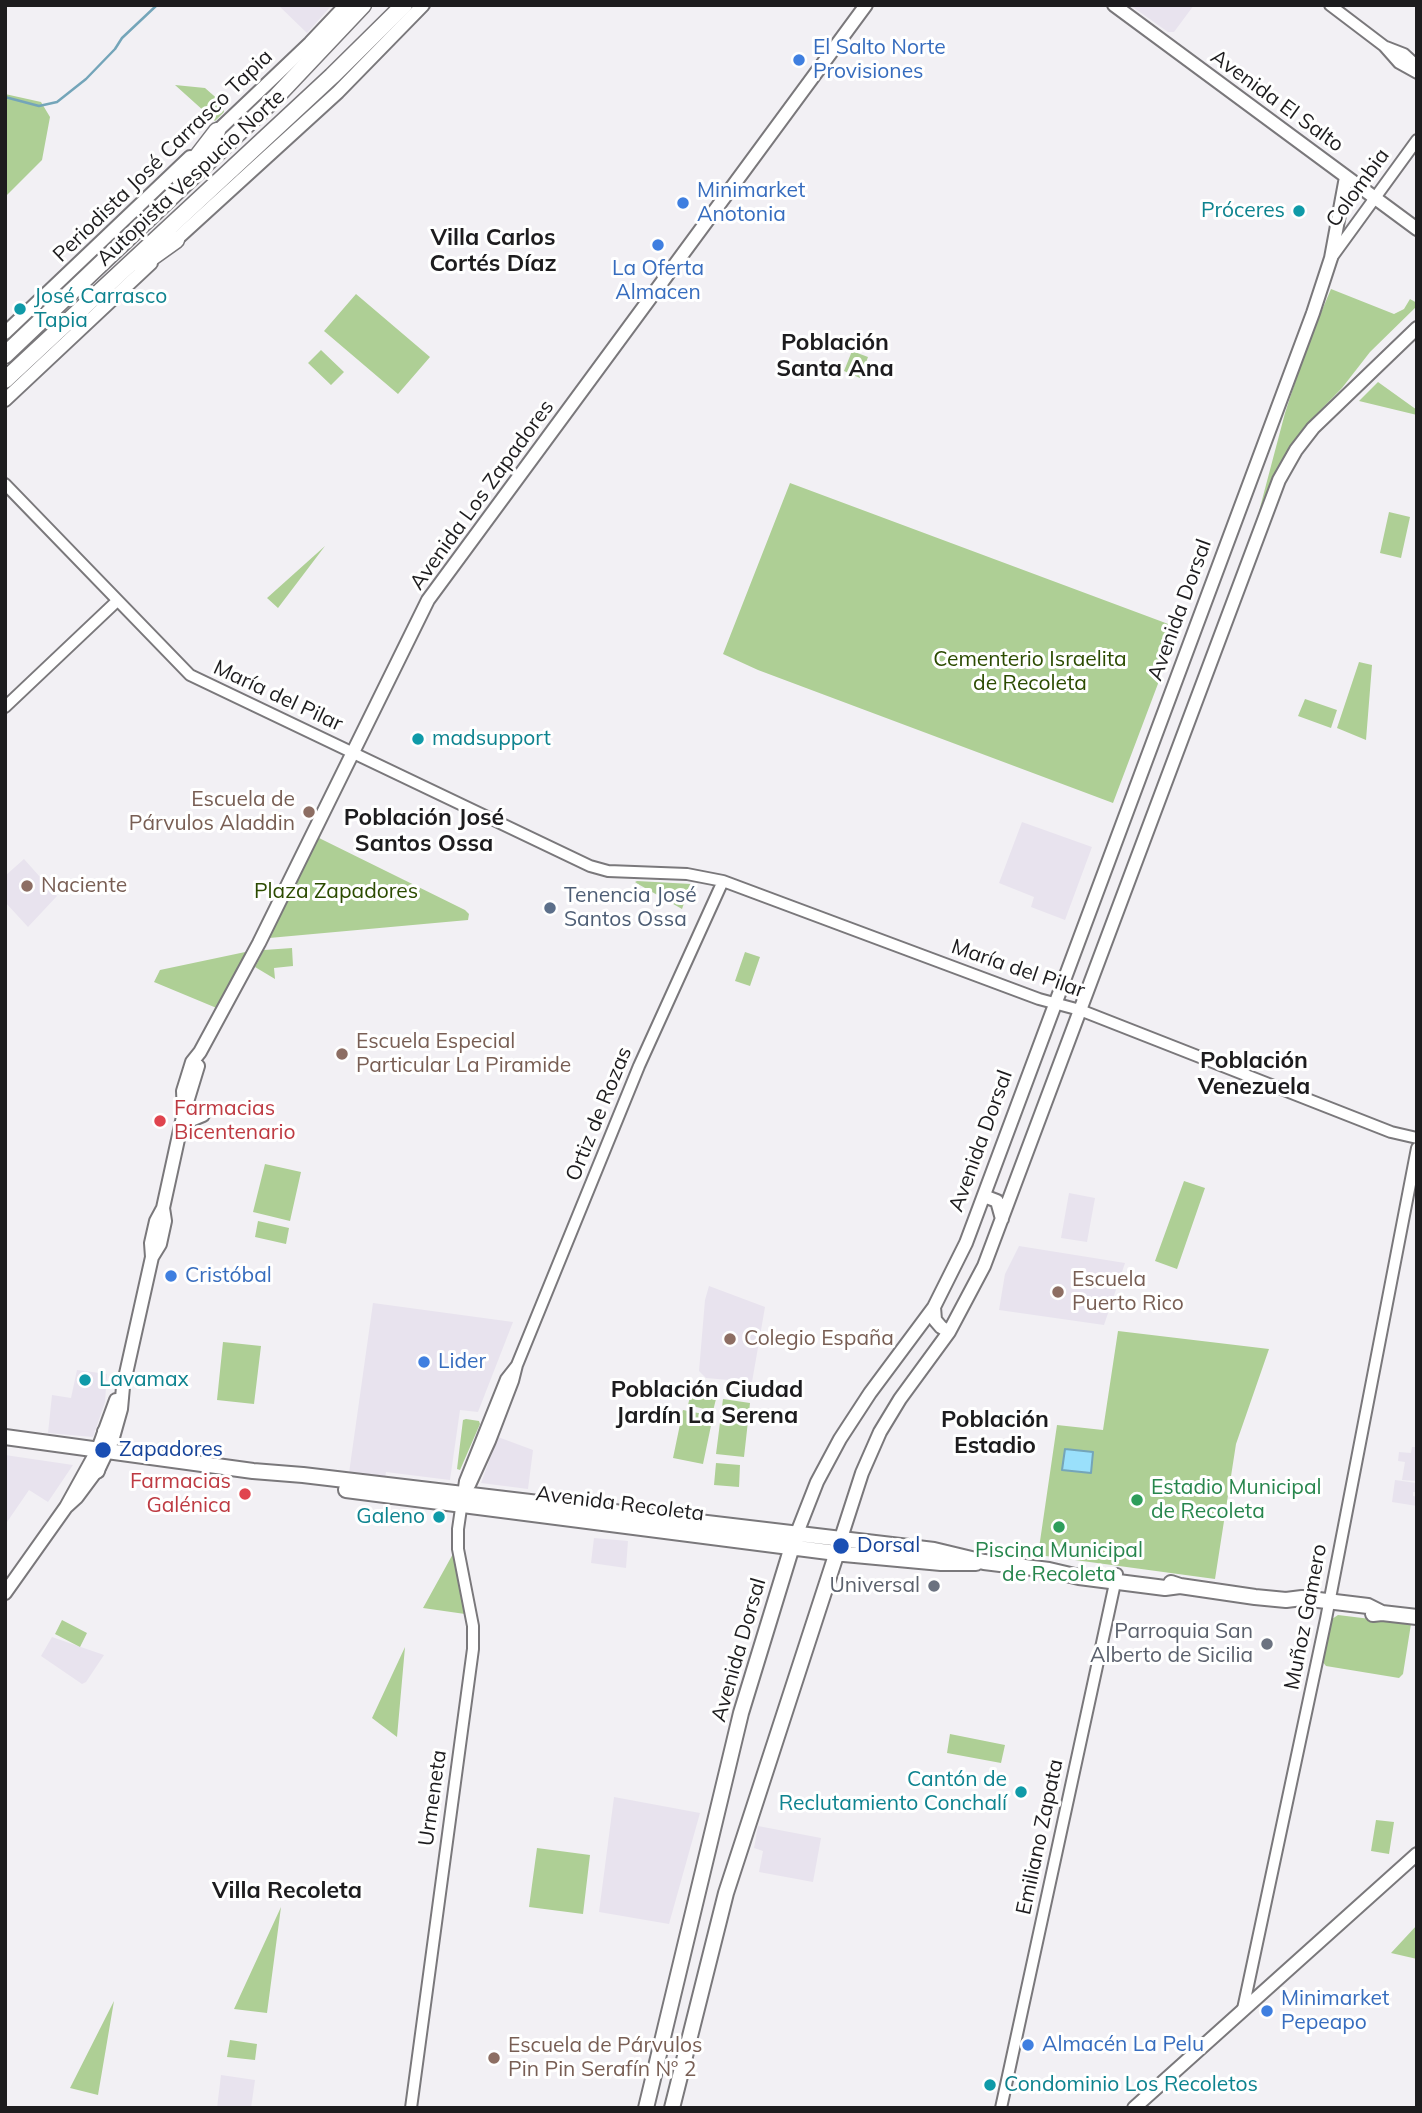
<!DOCTYPE html>
<meta charset="utf-8">
<style>
body{margin:0}
#map{position:relative;width:1422px;height:2113px;overflow:hidden;background:#f2f0f4;font-family:Mulish,sans-serif}
canvas{display:block}
.frame{position:absolute;inset:0;border:7px solid #1d1c1e;pointer-events:none}
</style>
<div id="map">
<canvas width="1422" height="2113"></canvas>
<div class="frame"></div>
</div>
<script>
const c = document.querySelector('canvas').getContext('2d');
c.lineJoin = 'round';
function paint(path, color) { c.fillStyle = color; c.fill(path, 'evenodd'); }
const shape = rows => new Path2D(rows.map(r => 'M' + r).join(''));
function trace(path, color, width, dash) { c.strokeStyle = color; c.lineWidth = width; c.lineCap = dash ? 'butt' : 'round'; c.setLineDash(dash || []); c.stroke(path); }
function write(font, color, halo, rows, align = 'center') {
  c.font = font + ' Mulish,sans-serif'; c.lineWidth = 6; c.setLineDash([]); c.textBaseline = 'middle'; c.strokeStyle = halo; c.fillStyle = color; for (const [text, x, y, turn = 0] of rows) {
    c.save(); c.translate(x, y); c.rotate((+turn || 0) * Math.PI / 180); c.textAlign = isNaN(turn) ? turn : align; if (halo) c.strokeText(text, 0, 0); c.fillText(text, 0, 0); c.restore();
  }
}
paint(shape([
 [278,5,332,5,307,33],
 [1130,5,1194,5,1174,32,1168,32],
 [1022,822,1092,847,1065,920,1031,907,1034,897,999,883],
 [24,859,57,896,28,927,5,902,5,876],
 [1069,1193,1095,1198,1087,1242,1061,1238],
 [1019,1246,1125,1263,1104,1325,999,1310,1005,1274],
 [709,1286,765,1307,752,1382,706,1378,699,1371,705,1300],
 [373,1303,513,1322,478,1412,460,1410,450,1480,386,1472,385,1478,349,1473],
 [77,1370,107,1374,105,1402,93,1437,48,1433,52,1395,71,1398],
 [498,1437,533,1450,528,1489,481,1483],
 [1412,1447,1417,1447,1415,1481,1402,1480,1405,1462,1398,1461,1399,1452,1411,1453],
 [5,1455,73,1465,48,1502,29,1490,5,1525],
 [1395,1480,1416,1483,1417,1481,1417,1492,1413,1492,1413,1496,1417,1497,1417,1506,1392,1502],
 [594,1538,628,1541,626,1568,591,1563],
 [52,1637,104,1655,86,1682,82,1684,41,1656],
 [614,1797,700,1813,669,1924,599,1912],
 [758,1826,821,1838,813,1882,759,1872,763,1851,754,1848],
 [221,2075,255,2080,251,2108,217,2108]
]), '#e8e3ee');
paint(shape([
 [175,85,205,88,221,102,224,112,215,121],
 [5,94,41,102,50,117,42,160,5,197],
 [1331,289,1394,314,1404,309,1410,299,1417,303,1417,306,1370,352,1342,388,1304,427,1278,468,1257,519,1285,413,1308,343],
 [356,294,430,357,398,394,324,331],
 [321,350,344,372,331,385,308,363],
 [852,351,868,357,860,378,844,371],
 [1378,382,1417,410,1417,415,1359,401],
 [790,483,1179,628,1113,803,758,670,723,654],
 [1389,512,1410,517,1401,558,1380,553],
 [325,546,278,608,267,598],
 [1359,662,1372,665,1366,740,1337,728],
 [1305,699,1337,710,1331,728,1298,716],
 [317,837,465,910,469,914,468,920,269,938],
 [637,881,691,884,682,909,638,884,635,882],
 [292,948,293,966,274,968,275,979,255,967,264,950],
 [250,951,219,1009,154,982,160,970],
 [745,952,760,957,750,986,735,981],
 [265,1164,301,1172,290,1221,253,1212],
 [1184,1181,1205,1188,1177,1269,1155,1261],
 [258,1221,289,1228,286,1244,255,1237],
 [1118,1331,1269,1349,1236,1444,1215,1579,1038,1555,1057,1425,1103,1430],
 [223,1342,261,1346,254,1404,217,1400],
 [693,1384,700,1391,717,1395,713,1411,688,1405],
 [723,1399,750,1403,744,1457,716,1454],
 [683,1410,713,1416,703,1464,673,1458],
 [466,1419,479,1421,480,1424,460,1470,457,1469,463,1420],
 [716,1463,740,1465,739,1487,714,1485],
 [454,1552,465,1614,423,1608],
 [1338,1615,1411,1624,1403,1674,1399,1678,1326,1666,1322,1661,1332,1619],
 [62,1620,87,1633,80,1647,55,1634],
 [405,1647,397,1737,372,1718],
 [950,1734,1005,1745,1001,1763,947,1753],
 [1376,1820,1394,1822,1389,1854,1371,1851],
 [537,1848,590,1855,583,1914,529,1907],
 [281,1907,267,2013,234,2009],
 [1417,1925,1417,1959,1391,1953],
 [114,2001,98,2095,70,2088],
 [230,2040,257,2044,255,2060,227,2057]
]), '#aecf95');
const water = shape([
 [1065,1449,1093,1452,1091,1473,1062,1470,1065,1449]
]);
paint(water, '#9ae0fb');
trace(water, '#74a5b9', 2);
trace(shape([
 [5,97,39,106,57,102,86,79,115,49,122,38,157,5]
]), '#74a5b9', 2.5);
const tertiary = shape([
 [1330,5,1384,46,1399,63,1417,73],
 [1386,47,1404,54,1417,66],
 [1332,257,1417,140],
 [5,484,190,675,590,866,608,871,687,874,723,881,1039,999,1080,1010,1391,1132,1417,1138],
 [5,707,117,601],
 [470,1485,490,1441,513,1381,517,1365,639,1066,723,881],
 [1243,2009,1326,1619,1417,1148],
 [411,2108,473,1649,473,1626,458,1549,458,1529,465,1481,506,1379,517,1365],
 [1001,2108,1117,1574]
]);
const secondary = shape([
 [1114,5,1417,229],
 [211,137,310,43,346,5],
 [169,246,338,92,423,5],
 [5,333,190,157],
 [5,400,151,263],
 [184,1112,183,1091,192,1062,200,1052,259,943,428,600,866,5],
 [181,1133,191,1120,203,1115],
 [984,1196,997,1201,1002,1219],
 [152,1257,160,1244,165,1221,163,1208],
 [934,1307,935,1320,941,1327,949,1332],
 [66,1507,77,1497,100,1466,112,1441,121,1409,123,1387,152,1257,151,1243,156,1221,163,1208,184,1112,198,1066],
 [797,1533,817,1482,840,1439,870,1393,934,1307,966,1243,1313,313,1331,258,1346,177],
 [841,1538,862,1473,880,1432,900,1399,949,1332,984,1266,1279,480,1296,450,1313,428,1417,328],
 [5,1593,66,1507,98,1449,116,1400],
 [1134,2108,1417,1854]
]);
const primary = shape([
 [105,1432,104,1443,109,1450],
 [5,1437,253,1471,303,1475,934,1550,984,1562,1049,1570,1079,1577,1165,1588,1180,1586],
 [97,1471,101,1457,98,1449],
 [346,1490,844,1554,941,1563,976,1563],
 [1171,1583,1180,1586,1255,1597,1286,1600,1302,1598,1368,1606,1382,1613],
 [1373,1614,1382,1613,1417,1617],
 [646,2108,741,1713,794,1540],
 [672,2108,726,1893,839,1546]
]);
const motorway = shape([
 [180,179,217,131],
 [141,265,176,240],
 [5,355,276,97,363,5],
 [5,380,332,76,404,5]
]);
trace(tertiary, '#7a787b', 14);
trace(secondary, '#7a787b', 16);
trace(primary, '#7a787b', 18);
trace(motorway, '#7a787b', 19);
trace(tertiary, '#fff', 10);
trace(secondary, '#fff', 12);
trace(primary, '#fff', 14);
trace(motorway, '#fff', 16);
for (const [x, y, r, color] of [
 [799,60,7,"#3f7fe0"],
 [683,203,7,"#3f7fe0"],
 [1299,211,7,"#0f9aa8"],
 [658,245,7,"#3f7fe0"],
 [20,309,7,"#0f9aa8"],
 [418,739,7,"#0f9aa8"],
 [309,812,7,"#8d6e63"],
 [27,886,7,"#8d6e63"],
 [550,908,7,"#5c6f8a"],
 [342,1054,7,"#8d6e63"],
 [160,1121,7,"#e0444e"],
 [171,1276,7,"#3f7fe0"],
 [1058,1292,7,"#8d6e63"],
 [730,1339,7,"#8d6e63"],
 [424,1362,7,"#3f7fe0"],
 [85,1380,7,"#0f9aa8"],
 [103,1450,9,"#1a4fb4"],
 [245,1494,7,"#e0444e"],
 [1137,1500,7,"#2e9e5b"],
 [439,1517,7,"#0f9aa8"],
 [1059,1527,7,"#2e9e5b"],
 [841,1546,9,"#1a4fb4"],
 [934,1586,7,"#6b7280"],
 [1267,1644,7,"#6b7280"],
 [1021,1792,7,"#0f9aa8"],
 [1267,2011,7,"#3f7fe0"],
 [1028,2045,7,"#3f7fe0"],
 [494,2058,7,"#8d6e63"],
 [990,2085,7,"#0f9aa8"]
]) { const dot = new Path2D(); dot.arc(x, y, r, 0, 2 * Math.PI); c.fillStyle = color; c.fill(dot); trace(dot, '#fff', 2.5); }
write('21px', '#366cbe', '#fff', [
 ["El Salto Norte",813,48],
 ["Provisiones",813,72],
 ["Minimarket",697,191],
 ["Anotonia",697,215],
 ["La Oferta",658,269,"center"],
 ["Almacen",658,293,"center"],
 ["Cristóbal",185,1276],
 ["Lider",438,1362],
 ["Minimarket",1281,1999],
 ["Pepeapo",1281,2023],
 ["Almacén La Pelu",1042,2045]
], 'left');
write('21px', '#1d1c1e', '#fff', [
 ["Avenida El Salto",1277,101,36],
 ["Periodista José Carrasco Tapia",163,156,-44],
 ["Autopista Vespucio Norte",191,178,-43],
 ["Colombia",1358,188,-54],
 ["Avenida Los Zapadores",482,495,-54],
 ["Avenida Dorsal",1180,610,-70],
 ["María del Pilar",278,696,25],
 ["María del Pilar",1018,969,19],
 ["Ortiz de Rozas",599,1114,-68],
 ["Avenida Dorsal",981,1141,-70],
 ["Avenida Recoleta",620,1504,7],
 ["Muñoz Gamero",1306,1617,-79],
 ["Avenida Dorsal",739,1650,-74],
 ["Urmeneta",433,1798,-82],
 ["Emiliano Zapata",1040,1837,-78]
]);
write('21px', '#0d838f', '#fff', [
 ["Próceres",1285,211,"right"],
 ["José Carrasco",34,297],
 ["Tapia",34,321],
 ["madsupport",432,739],
 ["Lavamax",99,1380],
 ["Galeno",425,1517,"right"],
 ["Cantón de",1007,1780,"right"],
 ["Reclutamiento Conchalí",1007,1804,"right"],
 ["Condominio Los Recoletos",1004,2085]
], 'left');
write('21px', '#2b4b00', '#fff', [
 ["Cementerio Israelita",1030,660],
 ["de Recoleta",1030,684],
 ["Plaza Zapadores",336,892]
]);
write('21px', '#785e54', '#fff', [
 ["Escuela de",295,800,"right"],
 ["Párvulos Aladdin",295,824,"right"],
 ["Naciente",41,886],
 ["Escuela Especial",356,1042],
 ["Particular La Piramide",356,1066],
 ["Escuela",1072,1280],
 ["Puerto Rico",1072,1304],
 ["Colegio España",744,1339],
 ["Escuela de Párvulos",508,2046],
 ["Pin Pin Serafín Nº 2",508,2070]
], 'left');
write('21px', '#4e5e75', '#fff', [
 ["Tenencia José",564,896],
 ["Santos Ossa",564,920]
], 'left');
write('21px', '#be3a42', '#fff', [
 ["Farmacias",174,1109],
 ["Bicentenario",174,1133],
 ["Farmacias",231,1482,"right"],
 ["Galénica",231,1506,"right"]
], 'left');
write('21px', '#164399', '#fff', [
 ["Zapadores",119,1450],
 ["Dorsal",857,1546]
], 'left');
write('21px', '#27864d', '#fff', [
 ["Estadio Municipal",1151,1488],
 ["de Recoleta",1151,1512],
 ["Piscina Municipal",1059,1551,"center"],
 ["de Recoleta",1059,1575,"center"]
], 'left');
write('21px', '#5b616d', '#fff', [
 ["Universal",920,1586],
 ["Parroquia San",1253,1632],
 ["Alberto de Sicilia",1253,1656]
], 'right');
write('bold 23px', '#1d1c1e', '#fff', [
 ["Villa Carlos",493,238],
 ["Cortés Díaz",493,264],
 ["Población",835,343],
 ["Santa Ana",835,369],
 ["Población José",424,818],
 ["Santos Ossa",424,844],
 ["Población",1254,1061],
 ["Venezuela",1254,1087],
 ["Población Ciudad",707,1390],
 ["Jardín La Serena",707,1416],
 ["Población",995,1420],
 ["Estadio",995,1446],
 ["Villa Recoleta",287,1891]
]);
</script>
